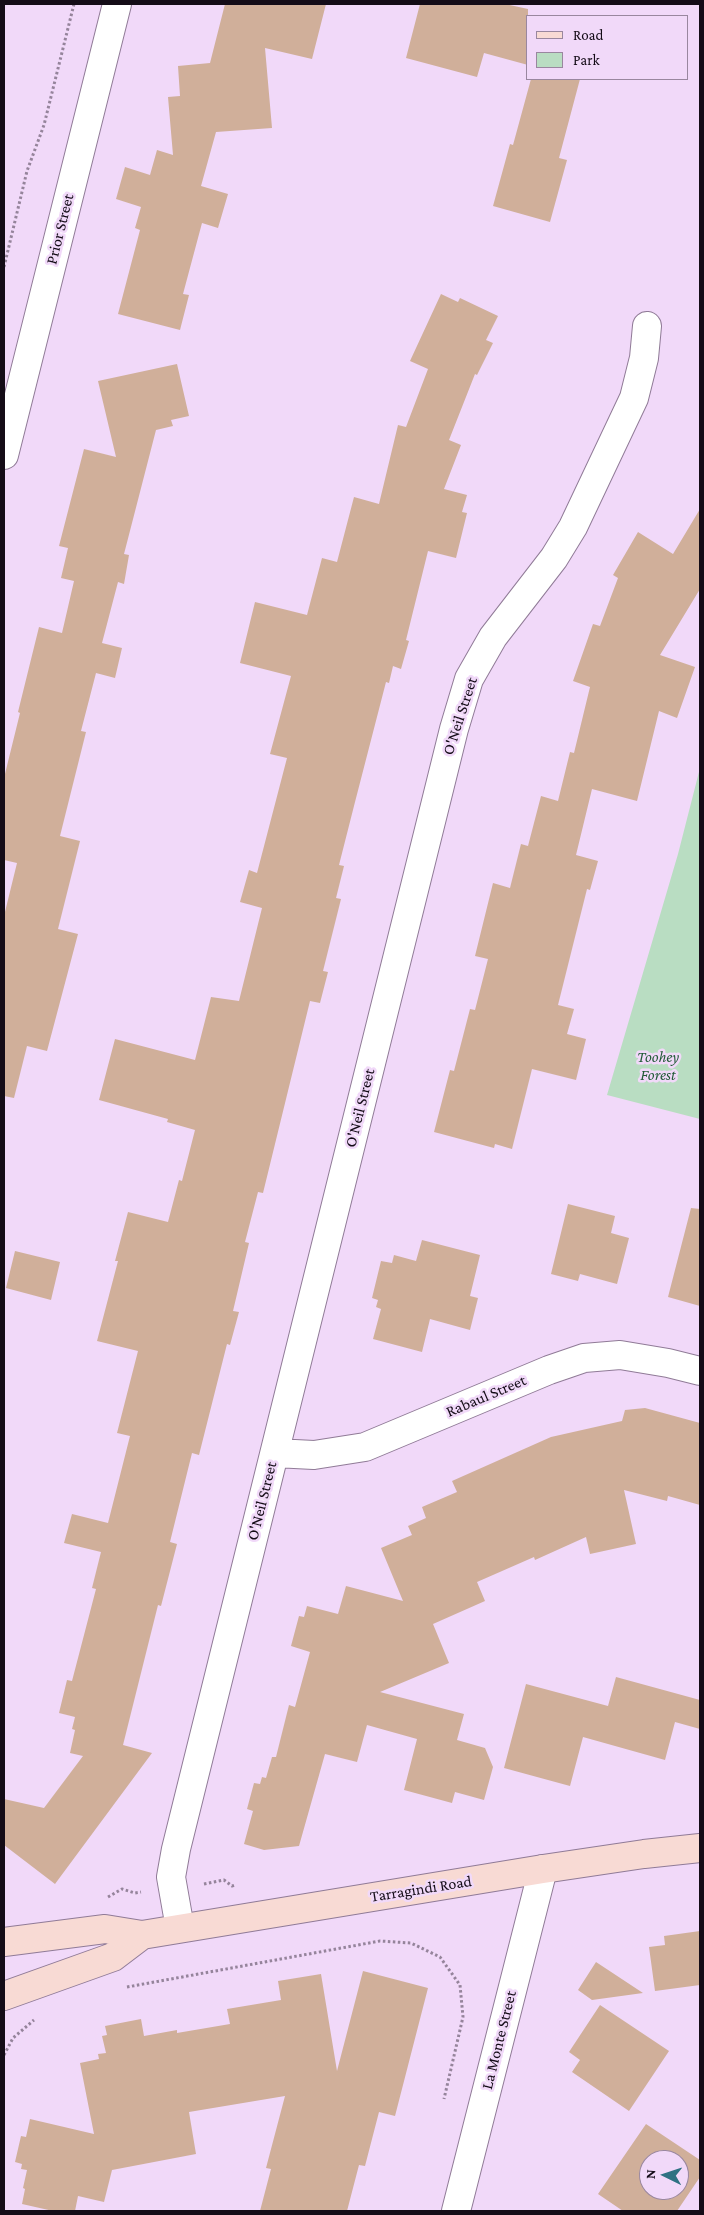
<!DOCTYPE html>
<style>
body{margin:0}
#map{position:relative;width:704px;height:2215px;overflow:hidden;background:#f1d9f9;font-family:"Crimson Pro",serif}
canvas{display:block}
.frame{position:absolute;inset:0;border:5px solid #140c17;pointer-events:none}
.legend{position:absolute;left:526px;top:15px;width:162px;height:65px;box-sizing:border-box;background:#f1d9f9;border:1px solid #99879f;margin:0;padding:6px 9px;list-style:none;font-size:15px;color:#140c17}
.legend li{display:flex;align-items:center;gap:10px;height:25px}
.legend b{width:25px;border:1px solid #99879f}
.north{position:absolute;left:639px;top:2150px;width:50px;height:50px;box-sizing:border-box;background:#f1d9f9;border:1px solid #99879f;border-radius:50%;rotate:274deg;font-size:14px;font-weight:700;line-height:20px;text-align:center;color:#140c17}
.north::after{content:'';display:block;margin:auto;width:18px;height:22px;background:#2f7283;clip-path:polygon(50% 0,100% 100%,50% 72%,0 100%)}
</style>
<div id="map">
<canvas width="704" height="2215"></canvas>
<div class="frame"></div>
<ul class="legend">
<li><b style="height:6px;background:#f8dad4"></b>Road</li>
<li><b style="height:14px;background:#b9ddc2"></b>Park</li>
</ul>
<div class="north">N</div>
</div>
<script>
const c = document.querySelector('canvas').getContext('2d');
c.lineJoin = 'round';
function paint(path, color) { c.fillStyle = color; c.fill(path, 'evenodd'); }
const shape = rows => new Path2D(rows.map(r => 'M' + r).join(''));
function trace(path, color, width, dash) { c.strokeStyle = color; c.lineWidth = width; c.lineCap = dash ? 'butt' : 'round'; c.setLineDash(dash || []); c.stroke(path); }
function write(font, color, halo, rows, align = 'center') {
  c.font = font + ' "Crimson Pro",serif'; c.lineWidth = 5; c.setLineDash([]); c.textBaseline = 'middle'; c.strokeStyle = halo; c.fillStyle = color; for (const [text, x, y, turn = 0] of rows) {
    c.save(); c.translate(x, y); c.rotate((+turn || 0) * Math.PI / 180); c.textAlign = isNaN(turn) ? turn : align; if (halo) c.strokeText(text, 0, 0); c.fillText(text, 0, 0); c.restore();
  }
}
paint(shape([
 [700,768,700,1119,607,1095,678,854]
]), '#b9ddc2');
paint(shape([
 [225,4,326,4,312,59,265,48,272,128,216,132,201,186,228,194,218,228,202,223,183,294,189,295,180,330,118,314,140,230,135,228,141,207,116,199,125,167,150,175,157,150,173,155,168,97,180,96,178,66,210,63],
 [420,4,505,4,528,9,528,65,484,53,477,77,406,58],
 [531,79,580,79,559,158,567,160,550,222,493,206,510,144,513,145],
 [441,294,458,302,460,298,498,316,486,340,493,343,477,375,475,374,449,440,461,445,444,489,467,495,462,512,467,513,456,558,428,551,406,640,409,641,401,669,393,666,389,683,386,682,355,802,339,865,344,866,336,898,341,899,323,971,328,972,320,1003,310,1001,263,1193,258,1192,245,1242,249,1243,233,1311,239,1312,230,1345,227,1344,199,1455,192,1453,170,1542,177,1544,161,1606,158,1605,123,1745,152,1753,55,1884,4,1845,4,1799,44,1808,83,1756,70,1753,75,1730,72,1729,75,1717,59,1713,67,1680,72,1681,96,1589,92,1588,101,1552,64,1543,72,1514,108,1523,130,1436,117,1433,138,1351,97,1341,118,1261,115,1261,128,1212,168,1222,179,1180,182,1181,195,1130,167,1122,168,1119,99,1100,115,1039,195,1060,211,997,239,1001,262,908,240,902,249,870,257,873,287,758,270,754,291,676,240,663,255,602,307,615,322,558,337,562,354,497,379,504,398,425,406,427,428,369,410,361],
 [177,364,189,416,171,420,173,426,156,430,124,554,129,555,124,584,118,582,102,643,122,648,115,678,96,673,81,731,86,732,60,836,80,841,58,929,78,934,47,1051,27,1046,14,1098,4,1096,4,916,17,863,4,860,4,778,20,713,18,712,39,627,62,633,74,581,61,578,68,548,59,546,84,449,116,457,98,381],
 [700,509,700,589,660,655,695,667,677,718,659,711,637,801,592,789,576,855,598,861,590,890,587,889,558,1005,574,1009,567,1034,586,1039,576,1080,532,1069,512,1149,495,1144,494,1148,434,1132,450,1070,454,1071,470,1009,475,1010,488,959,475,956,493,883,510,888,521,844,528,846,541,796,558,801,570,752,574,753,590,687,573,681,593,624,600,626,618,578,613,575,638,532,673,554],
 [568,1204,615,1216,611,1233,629,1238,617,1284,580,1274,578,1281,551,1274],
 [691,1208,700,1209,700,1306,668,1297],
 [422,1240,480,1255,470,1296,478,1298,470,1330,430,1319,422,1352,373,1339,381,1309,376,1307,378,1300,372,1298,381,1261,392,1263,394,1255,416,1261],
 [15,1251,60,1262,51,1300,6,1288],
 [645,1408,700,1423,700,1505,668,1496,667,1501,624,1490,636,1544,590,1554,586,1537,535,1560,534,1557,477,1582,485,1601,433,1624,449,1663,380,1692,464,1714,457,1740,485,1748,493,1767,484,1800,455,1792,452,1803,404,1790,417,1739,367,1725,357,1762,325,1754,299,1846,264,1850,244,1844,253,1811,247,1809,254,1783,260,1784,262,1777,266,1778,272,1757,276,1757,289,1705,295,1707,310,1652,291,1646,299,1616,304,1617,307,1606,338,1614,346,1586,403,1601,381,1548,412,1535,408,1526,426,1518,422,1507,457,1492,452,1481,551,1437,622,1421,625,1410],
 [616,1677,700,1700,700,1729,675,1722,665,1760,583,1737,570,1786,504,1768,526,1684,608,1706],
 [700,1931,700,1985,655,1991,649,1947,665,1945,664,1936],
 [596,1962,643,1993,592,2000,578,1990],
 [363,1971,428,1988,395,2116,379,2112,365,2166,359,2165,347,2211,260,2211,271,2169,266,2168,285,2096,189,2112,196,2154,112,2170,104,2202,78,2196,75,2211,53,2211,22,2204,25,2189,23,2188,27,2170,21,2169,22,2164,15,2162,21,2136,26,2137,30,2119,94,2134,80,2063,99,2059,98,2054,106,2053,102,2036,107,2035,105,2026,141,2019,144,2036,177,2030,177,2033,230,2024,227,2009,281,2000,278,1981,321,1974,337,2071],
 [600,2005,669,2051,629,2111,572,2072,580,2060,569,2052],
 [646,2124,700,2160,700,2177,677,2211,623,2211,598,2194],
 [649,2160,679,2160,679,2190,649,2190]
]), '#d0af9a');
const street = shape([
 [4,455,117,4],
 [275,1453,314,1455,365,1447,549,1370,584,1358,620,1355,668,1363,700,1371],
 [180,1928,171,1877,176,1849,454,729,469,679,493,637,554,558,573,527,634,398,644,358,647,326],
 [456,2211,543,1869]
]);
const secondary = shape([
 [4,1942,105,1929,142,1935,543,1869,644,1854,700,1848],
 [4,1996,113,1957,142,1935]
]);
trace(street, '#907b97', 30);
trace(secondary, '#907b97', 30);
trace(shape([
 [4,267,27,171,44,125,74,4],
 [204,1884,224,1880,232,1886,235,1885],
 [108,1897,122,1889,135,1893,141,1892],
 [127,1987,380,1941,411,1943,440,1957,460,1985,463,2017,444,2099],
 [4,2055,13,2038,34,2020]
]), '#95849b', 3, [2.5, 2.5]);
trace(street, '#fff', 28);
trace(secondary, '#f8dad4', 28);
write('16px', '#140c17', '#f1d9f9', [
 ["Prior Street",60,229,-76],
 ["O'Neil Street",460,716,-72],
 ["O'Neil Street",360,1108,-76],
 ["Rabaul Street",486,1396,-23],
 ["O'Neil Street",262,1501,-76],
 ["Tarragindi Road",421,1889,-9],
 ["La Monte Street",499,2040,-76]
]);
write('italic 16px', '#225b37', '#f1d9f9', [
 ["Toohey",658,1057],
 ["Forest",658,1075]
]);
</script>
